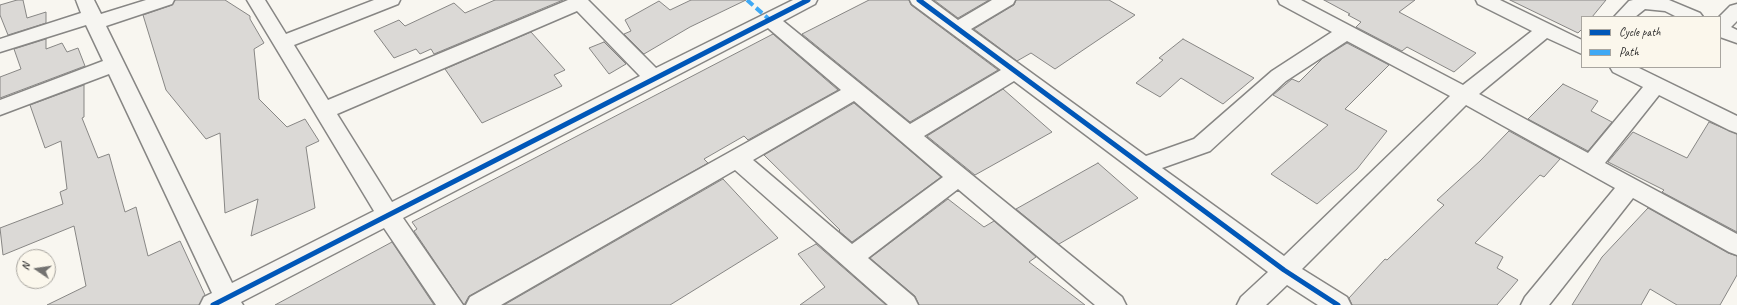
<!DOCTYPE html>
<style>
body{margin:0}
#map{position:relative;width:1737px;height:305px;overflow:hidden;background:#f8f6f0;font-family:Caveat,sans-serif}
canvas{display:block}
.legend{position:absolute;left:1581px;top:16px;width:140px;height:52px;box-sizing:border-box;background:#fbf7ec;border:1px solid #a8a59f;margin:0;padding:5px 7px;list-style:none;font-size:12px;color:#2b2b2b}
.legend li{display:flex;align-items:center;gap:8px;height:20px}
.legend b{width:20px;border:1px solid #a8a59f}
.north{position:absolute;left:16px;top:249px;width:40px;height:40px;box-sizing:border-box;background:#fbf7ec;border:1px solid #a8a59f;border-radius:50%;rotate:283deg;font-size:11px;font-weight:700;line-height:16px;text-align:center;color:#2b2b2b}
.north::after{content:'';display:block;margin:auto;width:14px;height:18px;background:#737270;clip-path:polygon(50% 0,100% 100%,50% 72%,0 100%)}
</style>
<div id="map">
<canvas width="1737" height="305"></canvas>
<ul class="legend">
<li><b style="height:5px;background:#0057b8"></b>Cycle path</li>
<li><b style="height:5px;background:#3fa9f5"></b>Path</li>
</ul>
<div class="north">N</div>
</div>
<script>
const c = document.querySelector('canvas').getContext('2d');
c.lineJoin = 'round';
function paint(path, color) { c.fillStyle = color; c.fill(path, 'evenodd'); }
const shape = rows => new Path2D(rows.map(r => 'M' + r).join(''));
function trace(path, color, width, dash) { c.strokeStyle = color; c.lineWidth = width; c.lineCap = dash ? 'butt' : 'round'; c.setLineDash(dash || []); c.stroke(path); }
const building = shape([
 [17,0,23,0,27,18,46,12,46,23,8,35,0,15,0,5,17,0],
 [175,0,225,0,250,16,250,19,264,43,254,49,259,99,287,127,305,119,319,141,306,147,315,208,251,236,258,199,225,213,220,133,206,139,166,90,143,15,172,5,175,0],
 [495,0,563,0,434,54,431,49,420,54,416,49,394,58,374,31,399,20,405,26,454,3,465,13,495,0],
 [691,0,746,0,690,27,644,54,624,34,631,31,625,20,659,1,670,10,691,0],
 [869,0,909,0,911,5,998,70,910,122,802,34,869,0],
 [934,0,989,0,958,18,934,0],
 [1016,0,1109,0,1135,15,1055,69,1031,53,1017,61,974,29,1014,5,1016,0],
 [1324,0,1415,0,1399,12,1476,53,1454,72,1407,47,1402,51,1356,27,1361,22,1348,15,1350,14,1324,0],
 [1510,0,1606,0,1592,17,1582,17,1582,29,1578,33,1510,0],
 [531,32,565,70,554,75,562,86,482,123,445,69,531,32],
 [773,34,838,90,748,140,744,136,704,159,708,163,469,296,464,305,414,231,417,229,412,222,773,34],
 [46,39,46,49,62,43,67,52,78,48,85,66,0,98,0,77,21,69,14,49,46,39],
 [1183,39,1254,78,1223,104,1181,78,1160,97,1136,83,1163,60,1159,58,1183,39],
 [604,42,626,64,609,74,589,48,604,42],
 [1347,43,1389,65,1345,109,1387,131,1357,169,1317,204,1271,174,1328,125,1273,95,1292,79,1299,82,1323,58,1347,43],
 [1563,84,1598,101,1591,111,1612,122,1588,151,1528,119,1563,84],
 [84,85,84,117,82,118,98,158,109,154,125,212,136,207,148,256,180,241,205,295,199,305,47,305,86,286,74,226,3,255,0,228,63,204,60,192,67,189,61,141,45,148,30,105,84,85],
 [1003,89,1052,132,975,175,927,136,1003,89],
 [854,103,941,177,852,242,839,231,840,230,764,155,854,103],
 [1709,122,1737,134,1737,232,1662,192,1664,190,1608,162,1633,132,1687,158,1709,122],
 [1509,131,1560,159,1544,177,1540,175,1475,243,1503,257,1497,268,1518,280,1497,305,1352,305,1349,298,1385,259,1387,260,1444,205,1437,200,1480,161,1509,131],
 [1098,163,1138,198,1059,244,1016,209,1098,163],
 [723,179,778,238,670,305,504,305,723,179],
 [948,199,984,227,994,221,1036,257,1029,262,1085,305,919,305,915,296,870,258,948,199],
 [1648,208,1728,253,1737,256,1737,275,1720,305,1677,305,1650,289,1641,305,1572,305,1602,257,1648,208],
 [392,242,434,305,275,305,392,242],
 [816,244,886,305,800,305,825,287,798,254,816,244]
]);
paint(building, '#dbd9d6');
trace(building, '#878684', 1);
const minor = shape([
 [76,0,94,0,101,14,146,0,174,0,172,4,106,26,232,283,374,211,247,0,265,0,286,34,374,0,400,0,398,4,294,45,328,100,568,0,588,0,656,68,793,0,817,0,815,4,783,21,910,124,1001,70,912,4,910,0,931,0,958,20,992,0,1015,0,1013,4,971,29,1146,156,1194,139,1272,71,1332,32,1280,4,1278,0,1301,0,1463,85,1532,31,1478,4,1476,0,1500,0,1582,40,1582,54,1547,38,1479,94,1588,153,1643,87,1613,72,1610,67,1637,67,1737,116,1737,133,1729,130,1659,95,1605,163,1737,234,1737,255,1729,252,1633,198,1549,305,1521,305,1525,297,1615,188,1466,105,1302,269,1347,297,1351,305,1318,305,1287,285,1266,305,1237,305,1241,297,1268,272,1014,81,924,136,1122,297,1126,305,1095,305,958,189,868,258,914,297,918,305,888,305,735,170,501,305,466,305,470,297,841,90,768,28,403,218,463,305,436,305,384,228,241,302,243,305,200,305,204,297,212,293,109,74,0,115,0,100,103,61,86,25,0,52,0,39,81,13,76,0],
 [577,11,640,76,392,202,337,114,577,11],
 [1347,41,1450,96,1284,256,1162,168,1210,151,1286,81,1347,41],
 [854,101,943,177,852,244,753,160,854,101],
 [1633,0,1669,0,1700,13,1703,17,1677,17,1665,11,1645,9,1635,17,1614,17,1629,1,1633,0],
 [1737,4,1737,21,1731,27,1737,30,1737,43,1720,37,1719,17,1730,6,1737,4]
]);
trace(minor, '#878684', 3);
paint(minor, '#f6f5f1');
trace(shape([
 [747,0,770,20]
]), '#3fa9f5', 4, [8, 4]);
trace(shape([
 [919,0,1284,270,1338,305],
 [213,305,808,0]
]), '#0057b8', 5);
</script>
